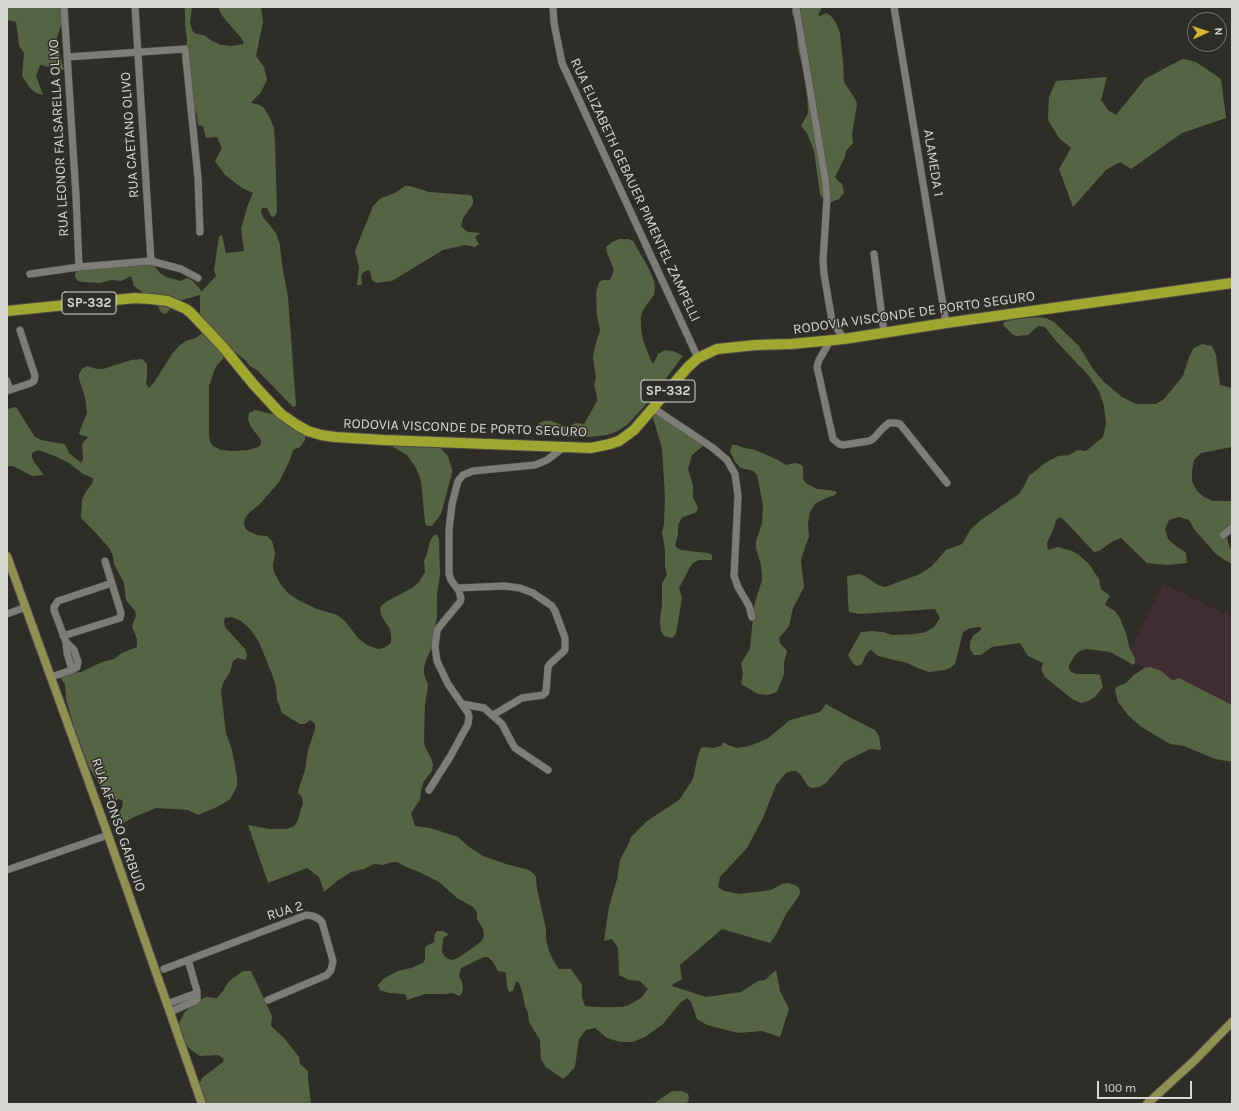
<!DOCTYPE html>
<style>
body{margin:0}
#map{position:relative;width:1239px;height:1111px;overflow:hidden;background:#2e2d28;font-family:Karla,sans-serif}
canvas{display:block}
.frame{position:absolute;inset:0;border:8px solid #d7d6d3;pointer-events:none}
.north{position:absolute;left:1187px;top:12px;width:40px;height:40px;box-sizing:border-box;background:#2e2d28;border:1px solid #72716c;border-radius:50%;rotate:87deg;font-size:11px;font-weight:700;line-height:16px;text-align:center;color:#d7d6d3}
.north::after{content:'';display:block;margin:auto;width:14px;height:18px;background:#d6b534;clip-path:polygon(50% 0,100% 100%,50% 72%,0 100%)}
.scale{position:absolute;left:1097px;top:1081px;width:95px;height:18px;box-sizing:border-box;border:2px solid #d7d6d3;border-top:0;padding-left:5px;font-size:12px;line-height:14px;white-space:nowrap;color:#d7d6d3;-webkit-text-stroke:3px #2e2d28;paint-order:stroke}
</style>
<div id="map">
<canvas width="1239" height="1111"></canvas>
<div class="frame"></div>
<div class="north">N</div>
<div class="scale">100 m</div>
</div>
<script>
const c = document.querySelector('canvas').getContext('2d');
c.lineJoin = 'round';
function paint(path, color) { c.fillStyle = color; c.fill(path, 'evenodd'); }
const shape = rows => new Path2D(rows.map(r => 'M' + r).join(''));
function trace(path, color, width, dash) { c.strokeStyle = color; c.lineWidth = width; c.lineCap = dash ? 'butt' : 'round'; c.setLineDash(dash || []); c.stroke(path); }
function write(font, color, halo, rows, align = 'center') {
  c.font = font + ' Karla,sans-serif'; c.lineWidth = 3; c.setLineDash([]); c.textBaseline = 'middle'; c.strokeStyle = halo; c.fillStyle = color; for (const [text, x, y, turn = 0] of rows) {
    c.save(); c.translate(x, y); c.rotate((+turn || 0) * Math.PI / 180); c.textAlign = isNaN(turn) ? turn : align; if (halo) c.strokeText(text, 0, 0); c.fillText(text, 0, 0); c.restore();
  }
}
paint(shape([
 [1163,584,1232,617,1232,711,1126,658]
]), '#412e33');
paint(shape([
 [7,7,60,7,62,10,62,23,57,37,60,55,64,70,40,65,36,76,43,95,36,93,30,88,22,76,24,53,19,46,16,22,7,20],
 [184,7,192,7,190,23,193,32,197,34,204,35,212,41,221,45,232,46,244,44,242,39,224,18,219,10,219,7,261,7,263,22,256,56,264,67,267,80,261,92,251,103,260,105,264,108,270,118,274,128,275,144,277,211,276,215,273,217,271,216,267,208,262,208,261,211,263,217,276,233,280,245,282,265,288,297,296,406,293,407,257,370,250,366,244,359,230,349,200,314,200,295,179,301,173,304,167,313,164,314,161,312,157,305,147,304,142,292,134,286,131,276,121,281,112,280,100,283,83,282,78,281,75,277,75,273,78,271,97,265,152,263,160,273,166,277,181,281,187,278,192,280,200,289,201,292,216,276,214,270,219,236,222,235,226,253,244,251,241,229,247,207,253,193,242,188,225,175,215,161,222,148,217,137,206,138,203,126,198,125,197,115,187,93,185,57,187,40,185,24,185,10],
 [792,7,822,7,818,15,820,16,826,13,831,16,836,23,840,33,843,62,844,82,855,99,857,104,852,134,853,143,846,151,845,157,835,177,836,179,842,184,844,193,839,199,829,203,824,200,820,194,814,151,807,133,801,126,808,113,806,79,798,50,796,22,792,14],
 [1183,59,1196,62,1221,79,1226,118,1182,133,1131,169,1120,162,1106,170,1073,207,1059,169,1071,148,1059,138,1048,120,1049,97,1056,81,1107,77,1101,100,1108,110,1116,115,1145,79,1169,66],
 [405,186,410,186,429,192,471,195,473,199,473,204,463,218,461,226,464,229,468,232,481,233,475,237,479,244,475,247,465,245,443,250,392,281,376,283,372,280,370,271,368,270,364,272,361,275,362,283,361,285,357,285,359,267,355,251,373,206,381,198,395,193],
 [619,239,629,239,633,241,648,267,654,281,655,289,654,295,643,310,641,317,641,329,643,340,652,363,654,363,658,354,665,350,673,351,683,356,648,402,628,424,618,431,607,435,589,437,568,437,546,433,540,430,538,427,539,423,545,421,551,421,565,426,569,426,576,423,584,424,597,401,597,396,594,385,596,378,593,359,594,350,600,330,597,316,596,293,599,282,603,280,610,280,614,270,607,253,606,247,612,242],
 [1036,317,1046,318,1054,322,1079,346,1093,369,1104,382,1122,397,1136,404,1156,404,1164,399,1183,376,1189,357,1194,348,1202,344,1212,346,1216,355,1220,385,1232,388,1232,447,1201,453,1194,460,1192,471,1192,481,1197,491,1204,497,1213,501,1232,501,1232,532,1227,538,1230,548,1232,549,1232,564,1223,559,1215,553,1194,529,1189,520,1179,517,1169,520,1165,529,1168,539,1177,547,1186,553,1187,563,1167,565,1147,563,1121,538,1113,541,1099,551,1094,552,1064,520,1060,517,1056,520,1053,530,1047,543,1048,550,1058,547,1072,551,1079,555,1089,564,1099,579,1101,589,1110,596,1106,602,1105,605,1115,611,1120,618,1126,634,1130,649,1135,659,1135,663,1133,665,1125,660,1110,652,1087,649,1080,651,1076,654,1069,665,1069,668,1071,672,1077,674,1096,674,1100,675,1103,687,1095,697,1088,701,1081,703,1072,699,1045,677,1041,670,1043,663,1028,656,1020,643,992,647,981,655,974,655,970,649,970,642,973,636,981,630,981,628,980,627,970,628,963,632,955,664,950,668,945,670,929,672,920,669,907,663,878,656,871,650,867,653,861,665,856,666,852,662,848,655,861,632,873,631,883,632,892,635,915,634,926,632,934,627,940,618,935,609,860,614,849,612,848,602,847,576,859,574,865,576,878,585,885,587,920,574,932,566,946,550,962,544,971,529,981,520,1019,494,1022,490,1029,476,1045,463,1058,456,1069,455,1078,450,1086,451,1103,437,1106,424,1104,406,1099,391,1089,376,1056,341,1045,327,1038,326,1028,335,1016,336,1012,334,1003,325,1004,322,1012,320],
 [207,332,224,355,223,359,217,365,214,371,209,386,209,435,210,442,213,446,221,450,232,451,248,450,258,447,261,444,261,440,251,427,248,419,249,413,255,410,276,415,294,426,305,436,305,440,300,447,293,450,289,462,279,482,259,505,250,512,245,518,244,523,245,528,248,531,257,535,267,536,272,541,275,553,273,565,274,572,281,585,288,593,298,600,317,609,337,615,345,621,358,638,367,645,378,649,384,648,391,643,391,636,390,629,382,617,380,610,381,606,386,602,412,588,419,582,425,572,424,561,427,554,430,541,433,536,436,534,437,535,439,539,440,575,437,594,437,616,432,647,426,660,424,668,424,674,428,685,425,705,424,741,425,747,432,760,433,765,432,771,424,781,421,790,420,800,411,813,415,826,430,828,458,837,468,846,483,856,506,864,529,870,535,875,536,878,537,889,546,929,546,940,549,951,553,960,559,969,571,969,582,985,582,997,585,1006,596,1007,622,1007,629,1005,641,998,648,989,640,981,629,980,619,975,618,948,612,939,604,941,609,907,617,879,620,860,630,841,630,838,647,821,679,800,693,779,698,755,701,748,704,747,713,748,721,746,724,742,728,745,737,748,749,746,767,739,790,720,820,712,826,704,851,718,875,730,879,736,881,749,879,750,870,749,844,762,826,783,819,787,812,788,808,786,800,774,796,771,792,771,786,773,776,785,763,818,747,848,720,877,718,887,724,891,739,894,771,890,782,884,788,883,795,885,799,888,800,892,799,896,786,914,777,933,770,943,722,929,680,965,682,979,673,984,672,986,706,997,741,992,758,981,765,980,776,970,780,991,789,1009,780,1037,762,1031,738,1033,707,1025,697,1019,691,1002,687,998,680,1003,663,1024,645,1037,633,1042,620,1042,607,1038,595,1028,586,1030,579,1039,575,1067,568,1075,563,1079,546,1067,541,1059,540,1040,529,1022,528,1013,525,1006,522,991,519,983,516,981,513,991,509,992,507,987,506,974,505,972,498,971,493,962,488,957,484,957,461,968,459,976,462,982,463,987,462,993,460,996,452,993,446,994,425,994,407,1000,406,995,404,994,389,993,380,990,378,985,383,979,398,971,411,968,423,963,425,959,425,947,434,942,435,934,437,931,443,931,448,934,447,936,444,937,443,939,442,952,445,957,451,960,458,958,478,944,482,940,484,936,483,929,477,919,477,912,473,907,457,898,439,882,417,871,408,868,397,862,392,862,383,865,374,864,364,869,351,872,337,881,324,892,319,877,307,868,268,883,248,825,269,829,287,829,294,826,297,822,303,803,302,797,298,793,298,791,305,770,308,750,315,729,315,724,310,720,305,724,300,724,282,713,277,699,276,687,272,674,259,642,250,629,241,621,232,617,225,618,224,622,225,627,245,649,247,655,245,660,238,658,233,661,230,672,223,683,221,691,226,733,232,750,237,777,237,786,232,796,229,800,217,807,198,815,188,810,156,808,134,817,117,827,115,822,115,818,122,808,123,801,119,799,113,802,103,792,96,778,89,767,74,727,66,699,65,684,60,677,62,673,81,672,102,662,114,659,122,653,137,647,137,639,132,626,136,616,135,611,126,600,124,583,114,564,113,556,110,549,95,532,81,518,82,500,85,493,93,482,93,478,83,474,69,463,55,456,38,450,32,453,32,457,34,462,44,475,32,476,13,466,7,466,7,409,16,407,35,437,41,440,64,444,66,446,69,453,81,463,83,459,82,444,88,437,81,435,79,433,87,413,85,397,79,379,79,374,82,369,87,366,97,369,103,369,131,360,142,359,147,364,147,375,146,384,149,388,155,381,172,354,180,345,186,341,196,338,202,333],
 [656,413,702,442,702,447,692,455,688,469,693,485,693,498,697,505,698,509,695,513,683,517,681,519,678,525,678,535,675,545,677,548,681,550,708,553,712,555,712,560,699,560,693,563,689,569,679,588,682,598,676,634,672,638,664,636,661,631,660,621,662,605,662,583,667,575,665,566,665,549,662,533,664,524,665,497,662,448,653,418,653,415],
 [406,440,440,448,448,456,452,469,452,473,441,514,432,526,427,526,425,523,421,481,416,468,407,455,393,447,389,441],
 [732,445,736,445,745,448,755,450,776,459,786,465,795,463,800,464,803,467,803,479,806,483,817,489,830,490,837,492,835,495,824,499,815,504,810,512,808,524,809,537,805,547,801,560,804,587,793,608,789,626,779,638,780,643,787,651,784,663,784,674,777,692,768,695,758,694,741,684,743,674,741,663,750,649,754,606,762,580,761,565,756,548,756,541,762,523,763,505,757,475,753,471,741,468,735,462,730,451],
 [1150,667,1161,671,1172,680,1175,680,1178,678,1181,679,1232,705,1232,762,1215,759,1184,746,1170,744,1140,726,1128,715,1118,702,1115,690,1116,687,1126,683,1134,675,1144,668],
 [243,971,251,971,272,1016,271,1026,284,1038,299,1057,300,1064,308,1071,308,1079,311,1104,203,1104,198,1087,202,1078,223,1062,224,1059,218,1055,200,1056,190,1049,182,1039,179,1030,179,1023,184,1013,196,1002,206,997,217,998,223,991,229,981],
 [672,1091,682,1091,688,1094,689,1097,688,1102,682,1104,653,1104]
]), '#576444');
const street = shape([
 [64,7,76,196,79,267],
 [135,7,151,261],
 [553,7,554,23,562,63,698,358],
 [796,7,825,178,827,198,823,261,824,274,832,321,844,339],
 [894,7,946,323],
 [67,57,185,49,198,178,200,232],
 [874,254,884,333],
 [30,274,79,267,151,261,181,269,198,278],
 [830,341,819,360,817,367,833,439,839,444,843,445,869,441,873,439,883,428,889,423,896,423,900,424,947,483],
 [7,381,10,390],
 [7,391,31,383,34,381,35,376,20,330],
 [653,408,713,448,727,460,735,474,738,496,734,576,738,587,749,606,752,617],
 [1223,535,1232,528],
 [457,588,505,586,520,588,533,593,552,606,555,611,565,638,565,649,564,651,550,664,548,667,546,692,543,695,522,698,493,715],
 [7,614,26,607],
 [63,636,120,618,121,613,105,561],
 [72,670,67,653,66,642,54,610,54,607,58,601,112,583],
 [51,677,72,670,77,667,78,662,74,650,66,642],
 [463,704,484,708,502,724,512,743,515,748,548,770],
 [429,790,450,757,468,724,469,717,468,713,448,684,437,661,435,647,437,631,440,626,460,602,461,599,459,591,451,580,449,574,449,530,452,504,458,481,463,475,473,471,535,465,547,460,563,448],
 [7,870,108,835],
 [164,969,306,915,313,916,319,919,322,922,333,961,331,970,327,975,268,1000],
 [167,1004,197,993],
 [170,1012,195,1001,197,999,197,991,188,960]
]);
const secondary = shape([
 [7,556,108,835,202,1104],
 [1147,1104,1195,1060,1232,1022]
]);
const primary = shape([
 [7,311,135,298,151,299,168,301,186,309,191,313,223,347,254,385,281,414,297,425,308,431,321,435,335,437,384,440,591,448,610,444,619,441,634,430,688,367,698,358,717,349,756,345,791,344,844,339,946,323,1232,283]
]);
trace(street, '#4c4b47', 8);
trace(secondary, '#4c4b47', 10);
trace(primary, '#4c4b47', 12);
trace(street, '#7e7c77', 7);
trace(secondary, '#8f9153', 8);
trace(primary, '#a0a730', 10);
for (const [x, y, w] of [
 [89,303,54],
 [668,391,54]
]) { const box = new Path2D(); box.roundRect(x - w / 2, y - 11, w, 22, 3); c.fillStyle = '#2e2d28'; c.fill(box); trace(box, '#d7d6d3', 1); }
write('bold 13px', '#d7d6d3', null, [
 ["SP-332",89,303],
 ["SP-332",668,391]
]);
write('14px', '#d7d6d3', '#2e2d28', [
 ["RUA CAETANO OLIVO",130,135,-94],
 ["RUA LEONOR FALSARELLA OLIVO",59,138,-93],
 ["ALAMEDA 1",933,163,81],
 ["RUA ELIZABETH GEBAUER PIMENTEL ZAMPELLI",635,190,65],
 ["RODOVIA VISCONDE DE PORTO SEGURO",914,313,-8],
 ["RODOVIA VISCONDE DE PORTO SEGURO",465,428,2],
 ["RUA AFONSO GARBUIO",118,825,71],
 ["RUA 2",285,911,-17]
]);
</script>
